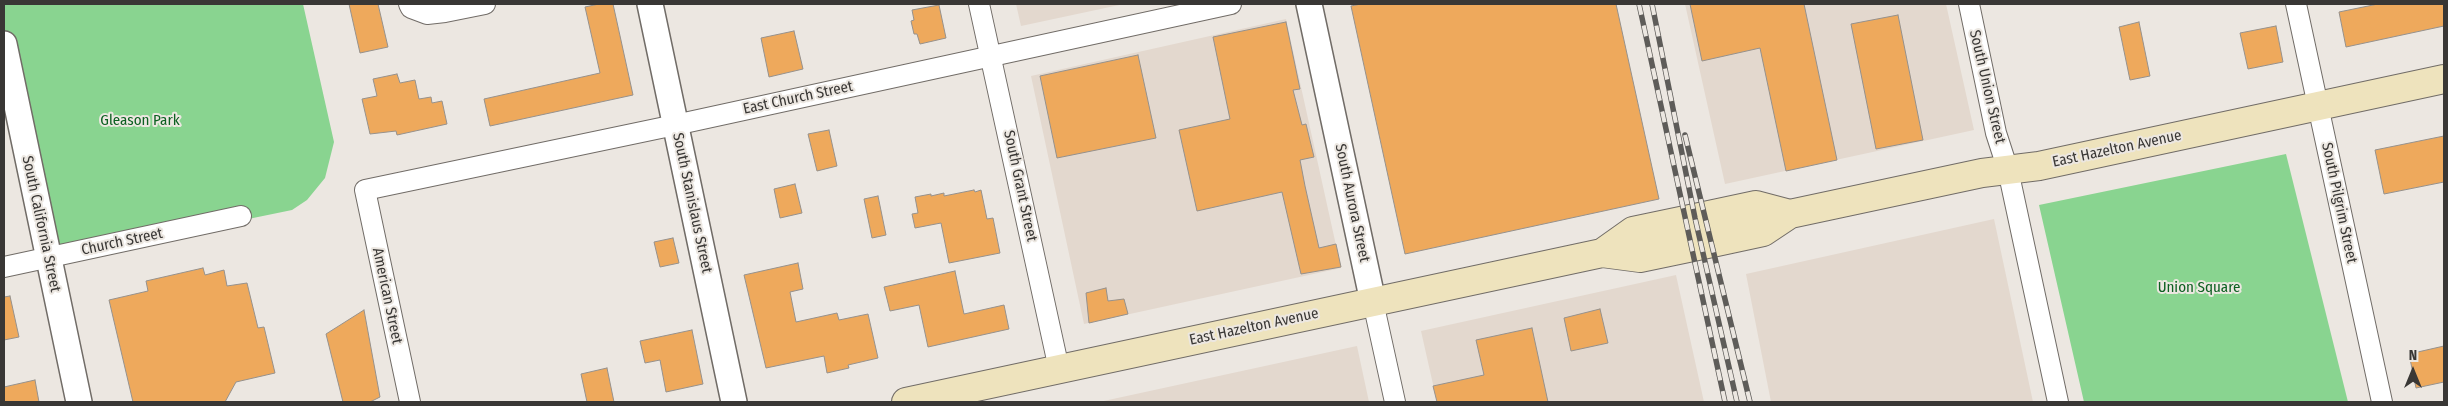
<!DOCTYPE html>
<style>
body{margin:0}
#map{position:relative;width:2448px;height:406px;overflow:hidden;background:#ece7e1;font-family:"Fira Sans Condensed",sans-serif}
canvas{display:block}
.frame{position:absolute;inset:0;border:5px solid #393735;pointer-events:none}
.north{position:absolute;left:2388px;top:346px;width:50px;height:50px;-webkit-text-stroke:4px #ece7e1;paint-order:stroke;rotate:0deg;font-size:14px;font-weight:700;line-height:20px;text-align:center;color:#393735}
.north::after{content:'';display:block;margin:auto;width:18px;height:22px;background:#393735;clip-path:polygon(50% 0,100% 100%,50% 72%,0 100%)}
</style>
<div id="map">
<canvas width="2448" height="406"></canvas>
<div class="frame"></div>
<div class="north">N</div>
</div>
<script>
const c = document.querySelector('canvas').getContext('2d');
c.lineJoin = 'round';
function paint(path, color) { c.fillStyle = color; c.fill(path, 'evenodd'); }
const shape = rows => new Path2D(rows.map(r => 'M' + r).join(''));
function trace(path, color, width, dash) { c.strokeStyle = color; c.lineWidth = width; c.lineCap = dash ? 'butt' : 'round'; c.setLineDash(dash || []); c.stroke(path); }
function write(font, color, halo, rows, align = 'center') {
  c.font = font + ' "Fira Sans Condensed",sans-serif'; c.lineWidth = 4; c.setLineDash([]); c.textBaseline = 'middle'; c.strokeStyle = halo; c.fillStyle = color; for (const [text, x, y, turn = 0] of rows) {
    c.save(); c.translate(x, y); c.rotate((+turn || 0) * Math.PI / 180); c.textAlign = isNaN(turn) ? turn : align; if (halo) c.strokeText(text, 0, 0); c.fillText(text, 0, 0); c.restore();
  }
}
paint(shape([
 [1016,4,1124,4,1021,26],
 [1685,4,1946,4,1974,130,1725,184],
 [1286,19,1341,268,1084,324,1031,76],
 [1994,219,2033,402,1771,402,1746,274],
 [1676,275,1704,402,1437,402,1421,331],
 [1357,346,1369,402,1099,402]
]), '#e3d8ce');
paint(shape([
 [4,4,303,4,334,142,325,178,307,200,292,210,49,260,4,44],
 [2286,154,2348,402,2084,402,2039,205]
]), '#89d490');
const building = shape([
 [349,4,378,4,388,47,360,53,349,4],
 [599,4,613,4,633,95,490,126,484,99,600,73,585,7,599,4],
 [1361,4,1616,4,1659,199,1405,254,1351,6,1361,4],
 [1690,4,1804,4,1837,160,1786,171,1760,48,1702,61,1690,4],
 [2378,4,2444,4,2444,26,2346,47,2339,12,2378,4],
 [939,5,946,38,920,44,917,34,914,34,911,21,914,20,912,10,939,5],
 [1898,15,1923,140,1876,149,1851,24,1898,15],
 [1286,22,1300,89,1293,90,1302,125,1306,124,1314,157,1300,160,1305,186,1319,248,1336,244,1341,267,1301,274,1282,192,1197,211,1179,130,1230,119,1213,37,1286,22],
 [2139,22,2150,76,2130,80,2119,27,2139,22],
 [2276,26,2283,62,2248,69,2240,33,2276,26],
 [794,31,803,69,769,77,761,38,794,31],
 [1138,55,1156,138,1057,158,1040,76,1138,55],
 [397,74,400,83,415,80,419,99,431,97,432,103,442,101,447,124,397,135,396,131,370,134,362,99,377,96,373,79,397,74],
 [829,130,837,166,817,171,808,134,829,130],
 [2444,136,2444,182,2384,194,2375,150,2444,136],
 [795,184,802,213,780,218,774,189,795,184],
 [974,190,975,192,981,190,987,219,993,218,1000,253,949,263,941,223,915,228,912,214,918,213,915,197,931,194,931,196,944,193,944,196,974,190],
 [878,196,886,235,872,238,864,199,878,196],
 [673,238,679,263,660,267,654,242,673,238],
 [798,263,803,289,790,292,796,322,837,313,839,320,868,314,878,358,848,365,849,368,827,373,824,356,766,368,744,275,798,263],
 [203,268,205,275,224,270,227,286,247,283,258,328,264,327,275,373,236,382,225,402,133,402,109,300,148,291,146,281,203,268],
 [955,271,964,314,1004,305,1009,329,928,347,919,305,890,311,884,287,955,271],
 [1106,288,1108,301,1124,299,1128,314,1089,323,1086,293,1106,288],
 [10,296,19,337,4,340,4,297,10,296],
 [1600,309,1608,343,1571,351,1564,318,1600,309],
 [364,310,380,397,370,402,343,402,326,334,364,310],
 [1532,328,1548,402,1437,402,1433,386,1484,375,1476,340,1532,328],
 [692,330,703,384,666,392,660,360,645,363,640,341,692,330],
 [2444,346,2444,382,2416,388,2409,354,2444,346],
 [607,368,614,402,587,402,581,374,607,368],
 [35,380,39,402,4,402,4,387,35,380]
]);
paint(building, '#eea95c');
trace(building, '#96918c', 1);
const minor = shape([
 [409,4,411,8,427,14,445,12,485,4],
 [979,4,1059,369],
 [1969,4,1996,133,2008,170,2058,402],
 [2296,4,2382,402],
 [4,267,241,216],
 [1373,302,1395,402],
 [410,402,365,190,675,125,1231,4]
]);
const tertiary = shape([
 [650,4,734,402],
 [1309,4,1373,302],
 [4,44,79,402]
]);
const secondary = shape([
 [1602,253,1633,231,1695,218,1756,205,1790,214],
 [906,402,1602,253,1640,258,1712,243,1763,232,1790,214,1982,173,2039,166,2444,79]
]);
trace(minor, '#716c67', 22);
trace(tertiary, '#716c67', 28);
trace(secondary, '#716c67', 30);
trace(minor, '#fff', 20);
trace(tertiary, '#fff', 25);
trace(secondary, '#eee3bd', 28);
const rail = shape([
 [1639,4,1725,402],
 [1652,4,1695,218,1737,402],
 [1685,135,1750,402]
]);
trace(rail, '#5e5c59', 5.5);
trace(rail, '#ece7e1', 4, [11]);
write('15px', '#393735', '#ece7e1', [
 ["South Union Street",1987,87,77],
 ["East Church Street",798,98,-12],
 ["East Hazelton Avenue",2117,149,-12],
 ["South Grant Street",1020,186,78],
 ["South Stanislaus Street",692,203,78],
 ["South Aurora Street",1352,203,78],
 ["South Pilgrim Street",2339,203,78],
 ["South California Street",41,224,78],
 ["Church Street",122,242,-12],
 ["American Street",387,296,78],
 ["East Hazelton Avenue",1254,327,-12]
]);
write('15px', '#0c6021', '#ece7e1', [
 ["Gleason Park",140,121],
 ["Union Square",2199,288]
]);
</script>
